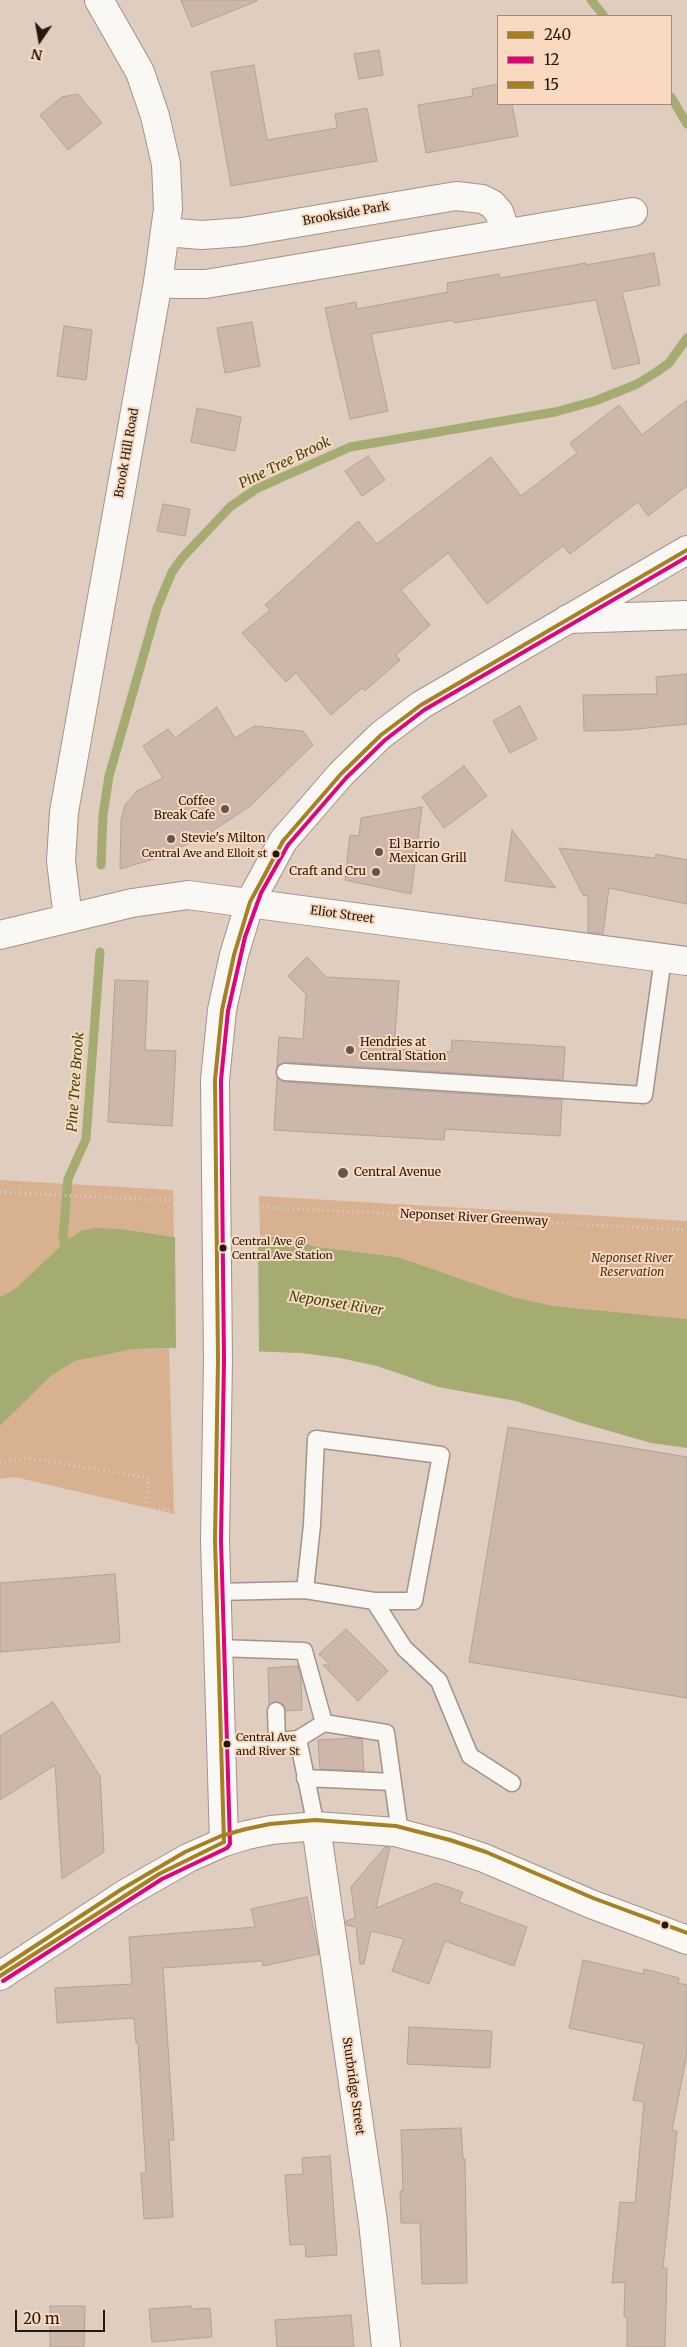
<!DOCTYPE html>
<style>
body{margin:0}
#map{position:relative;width:687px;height:2347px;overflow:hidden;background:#dfcdbf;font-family:Merriweather,serif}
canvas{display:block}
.legend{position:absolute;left:497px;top:15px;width:175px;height:90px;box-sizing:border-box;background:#f9d9bf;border:1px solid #a48c79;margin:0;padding:6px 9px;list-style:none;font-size:15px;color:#24180f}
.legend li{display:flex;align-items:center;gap:10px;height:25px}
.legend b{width:25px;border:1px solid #a48c79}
.north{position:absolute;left:15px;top:15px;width:50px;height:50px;-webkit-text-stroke:4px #f9d9bf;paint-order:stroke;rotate:192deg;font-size:14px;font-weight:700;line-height:20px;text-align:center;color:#24180f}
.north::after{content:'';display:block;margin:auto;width:18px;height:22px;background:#24180f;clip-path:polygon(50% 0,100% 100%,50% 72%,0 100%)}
.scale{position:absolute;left:15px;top:2310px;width:90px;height:22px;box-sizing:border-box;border:2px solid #24180f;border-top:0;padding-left:6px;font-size:15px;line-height:18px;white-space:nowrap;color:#24180f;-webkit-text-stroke:4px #f9d9bf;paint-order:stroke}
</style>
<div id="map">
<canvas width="687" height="2347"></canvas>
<ul class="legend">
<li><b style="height:6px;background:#a78120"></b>240</li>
<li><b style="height:6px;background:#e5007d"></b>12</li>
<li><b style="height:6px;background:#a78120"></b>15</li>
</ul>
<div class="north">N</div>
<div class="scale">20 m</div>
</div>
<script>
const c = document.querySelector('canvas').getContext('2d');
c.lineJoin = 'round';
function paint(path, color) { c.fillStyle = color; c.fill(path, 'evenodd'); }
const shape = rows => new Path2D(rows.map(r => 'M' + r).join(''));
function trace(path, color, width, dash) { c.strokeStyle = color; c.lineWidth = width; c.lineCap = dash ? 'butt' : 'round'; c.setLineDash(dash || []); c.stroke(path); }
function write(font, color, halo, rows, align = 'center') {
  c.font = font + ' Merriweather,serif'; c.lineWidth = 4; c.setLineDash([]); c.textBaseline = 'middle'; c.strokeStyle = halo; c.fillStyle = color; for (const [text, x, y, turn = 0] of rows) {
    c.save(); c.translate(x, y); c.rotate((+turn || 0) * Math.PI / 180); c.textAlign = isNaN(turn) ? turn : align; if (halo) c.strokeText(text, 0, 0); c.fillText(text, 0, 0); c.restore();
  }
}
paint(shape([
 [0,1180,173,1190,174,1237,120,1229,67,1240,16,1288,0,1297],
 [259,1196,687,1221,687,1319,554,1306,513,1297,398,1257,318,1247,278,1237,260,1236],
 [169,1348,174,1514,15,1477,0,1479,0,1426,52,1375,75,1361,100,1355,133,1349]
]), '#d8b190');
paint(shape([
 [95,1228,121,1229,174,1237,278,1237,318,1247,398,1257,513,1297,554,1306,687,1319,687,1448,651,1443,578,1422,516,1401,438,1387,377,1366,340,1358,301,1353,169,1348,133,1349,75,1361,52,1375,0,1426,0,1297,16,1288,67,1240,81,1231]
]), '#a4ac71');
paint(shape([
 [258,1233,259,1353,176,1351,175,1234]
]), '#dfcdbf');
trace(shape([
 [591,0,604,16],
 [671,97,687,124],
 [101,865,103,815,109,776,157,608,172,572,182,558,230,507,256,489,350,447,555,412,595,401,637,384,655,373,669,363,687,338],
 [67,1254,63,1237,68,1179,86,1139,100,952]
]), '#a4ac71', 9);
const building = shape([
 [181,0,257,0,257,1,192,27,181,0],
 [379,50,383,75,359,79,354,54,379,50],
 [254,65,267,140,337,128,335,114,367,108,377,161,231,186,211,72,254,65],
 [498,84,498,104,512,104,518,136,426,153,418,105,473,96,472,89,498,84],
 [78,94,102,123,68,150,40,115,62,97,78,94],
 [654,253,660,285,622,292,640,363,613,369,596,300,454,323,453,320,371,334,388,411,350,419,325,308,356,302,357,309,448,292,447,283,499,274,500,278,586,263,586,265,654,253],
 [252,322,260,366,225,373,217,328,252,322],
 [64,326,92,330,86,380,57,376,64,326],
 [687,400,687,486,648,516,638,502,570,554,563,546,487,604,448,553,401,590,430,625,396,655,400,660,365,691,362,688,331,715,296,673,286,682,242,633,270,610,265,605,358,521,377,544,491,457,521,496,577,453,570,443,619,405,642,435,687,400],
 [197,408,241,417,235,451,191,442,197,408],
 [368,456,385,480,362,496,345,471,368,456],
 [163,504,190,509,185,536,157,531,163,504],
 [687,674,687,724,627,730,584,731,583,695,657,694,656,677,687,674],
 [520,706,537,739,510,753,493,721,520,706],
 [217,707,235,738,254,726,303,731,313,745,250,806,205,836,157,858,120,869,121,820,125,805,137,791,163,778,143,746,168,729,175,738,217,707],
 [464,766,487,796,444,828,422,797,464,766],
 [422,807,411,894,345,880,350,835,359,836,361,818,422,807],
 [512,830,556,888,505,881,512,830],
 [559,848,655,858,656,854,687,860,687,904,609,888,603,934,588,932,588,896,583,895,559,848],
 [307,957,326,977,399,981,394,1049,451,1052,452,1040,565,1047,563,1080,286,1062,277,1066,279,1037,303,1039,306,994,288,976,307,957],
 [115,980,148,981,145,1050,176,1051,172,1126,108,1122,115,980],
 [277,1077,284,1082,562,1100,560,1136,445,1129,444,1140,274,1130,277,1077],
 [508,1427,687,1457,687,1698,469,1662,508,1427],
 [115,1574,120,1642,0,1652,0,1583,115,1574],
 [346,1629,388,1671,358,1701,323,1665,330,1665,319,1654,346,1629],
 [298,1666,301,1679,302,1710,286,1711,284,1705,276,1701,269,1705,268,1668,298,1666],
 [53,1702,100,1776,104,1852,62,1879,55,1765,0,1800,0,1736,53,1702],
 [354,1738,362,1739,364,1771,320,1769,318,1740,354,1738],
 [385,1847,390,1847,376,1908,436,1883,463,1892,459,1902,527,1927,514,1966,445,1941,429,1984,392,1971,404,1939,371,1931,364,1964,360,1964,356,1927,346,1925,346,1921,355,1918,351,1887,385,1847],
 [307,1897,319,1954,263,1966,262,1961,163,1968,174,2140,169,2140,173,2217,144,2219,141,2173,146,2173,138,2043,136,2043,134,2018,57,2023,55,1988,132,1984,129,1937,255,1927,251,1909,307,1897],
 [583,1960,643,1974,644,1969,679,1978,678,1983,687,1985,687,2053,672,2130,677,2131,663,2268,667,2268,665,2347,627,2347,627,2317,624,2317,625,2282,612,2283,620,2202,635,2203,644,2102,633,2100,644,2044,569,2028,583,1960],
 [409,2027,492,2031,490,2068,407,2064,409,2027],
 [461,2128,463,2159,465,2159,467,2283,422,2284,420,2223,401,2223,400,2191,403,2191,401,2130,461,2128],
 [330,2156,337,2255,306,2257,305,2244,290,2245,285,2175,303,2174,302,2158,330,2156],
 [50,2306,85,2306,84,2347,50,2347,50,2306],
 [191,2306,191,2309,210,2308,212,2337,152,2342,149,2309,191,2306],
 [351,2315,354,2347,277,2347,275,2320,351,2315]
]);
paint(building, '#cdb6aa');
trace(building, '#b1a299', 1);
const service = shape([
 [285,1072,644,1095,663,958],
 [305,1590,312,1525,316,1439,441,1455,414,1601,374,1601],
 [216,1592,305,1590,374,1601,404,1648,439,1681,470,1756,512,1783],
 [218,1648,304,1651,324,1723],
 [276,1711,277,1740],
 [221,1748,298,1739],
 [305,1778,393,1782],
 [316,1826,298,1739,324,1723,386,1733,400,1833]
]);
const minor = shape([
 [165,232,202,235,243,232,456,196,482,199,492,204,499,212,506,233],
 [158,282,175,284,206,284,633,212],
 [568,619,687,615],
 [68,918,61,861,64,812,158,282,168,209,166,164,155,116,140,72,99,0],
 [316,1826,373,2222,386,2347]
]);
const tertiary = shape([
 [0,935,132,903,188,895,687,961],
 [224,1842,215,1540,218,1360,215,1080,222,1010,234,955,250,902,283,841,341,774,381,735,421,705,687,550]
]);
const secondary = shape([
 [0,1976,125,1894,188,1858,224,1842,247,1835,271,1830,316,1826,395,1832,448,1846,484,1858,591,1904,687,1940]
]);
trace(service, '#a1948a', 19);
trace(minor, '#a1948a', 30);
trace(tertiary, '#a1948a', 30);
trace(secondary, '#a1948a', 30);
trace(shape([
 [0,1192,158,1200,187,1199],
 [245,1198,261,1207,687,1230],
 [0,1463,27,1458,149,1478,145,1508,186,1511]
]), '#d6d1cd', 3, [1, 4]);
trace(service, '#faf8f5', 16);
trace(minor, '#faf8f5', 28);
trace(tertiary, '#faf8f5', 28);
trace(secondary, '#faf8f5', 28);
trace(shape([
 [224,1842,215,1540,218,1360,215,1080,222,1010,234,955,250,902,283,841,341,774,381,735,421,705,687,550],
 [0,1976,159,1874,224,1842]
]), '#a78120', 4);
trace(shape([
 [3,1981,162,1879,227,1848,230,1844,221,1540,224,1360,221,1080,228,1011,245,937,261,893,288,845,346,778,385,740,424,710,687,557]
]), '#e5007d', 4);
trace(shape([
 [0,1969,122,1889,185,1852,221,1836,246,1829,270,1824,315,1820,396,1826,450,1840,486,1852,593,1898,687,1933]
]), '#a78120', 4);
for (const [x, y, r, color] of [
 [225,809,5,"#65574d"],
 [171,839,5,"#65574d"],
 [379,852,5,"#65574d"],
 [276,854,4.5,"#24180f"],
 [376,872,5,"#65574d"],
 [350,1050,5,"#65574d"],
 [343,1173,6,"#65574d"],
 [223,1248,4.5,"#24180f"],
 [227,1744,4.5,"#24180f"],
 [665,1925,4.5,"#24180f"]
]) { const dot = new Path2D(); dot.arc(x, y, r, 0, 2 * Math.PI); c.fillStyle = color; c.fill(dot); trace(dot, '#f9d9bf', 2); }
write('11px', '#24180f', '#f9d9bf', [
 ["Central Ave and Elloit st",267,854,"right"],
 ["Central Ave @",232,1242],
 ["Central Ave Station",232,1256],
 ["Central Ave",236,1738],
 ["and River St",236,1752]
], 'left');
write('12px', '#24180f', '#f9d9bf', [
 ["Brookside Park",346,214,-10],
 ["Brook Hill Road",127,453,-80],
 ["Eliot Street",342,915,8],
 ["Neponset River Greenway",474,1218,3],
 ["Sturbridge Street",353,2086,82]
]);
write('12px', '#24180f', '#f9d9bf', [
 ["Coffee",215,802,"right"],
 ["Break Cafe",215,816,"right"],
 ["Stevie's Milton",181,839],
 ["El Barrio",389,845],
 ["Mexican Grill",389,859],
 ["Craft and Cru",366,872,"right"],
 ["Hendries at",360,1043],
 ["Central Station",360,1057],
 ["Central Avenue",354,1173]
], 'left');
write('italic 12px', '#4b2f17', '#f9d9bf', [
 ["Neponset River",632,1259],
 ["Reservation",632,1273]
]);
write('italic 14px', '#3b470b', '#f9d9bf', [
 ["Pine Tree Brook",285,463,-26],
 ["Pine Tree Brook",76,1082,-86],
 ["Neponset River",336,1304,9]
]);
</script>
